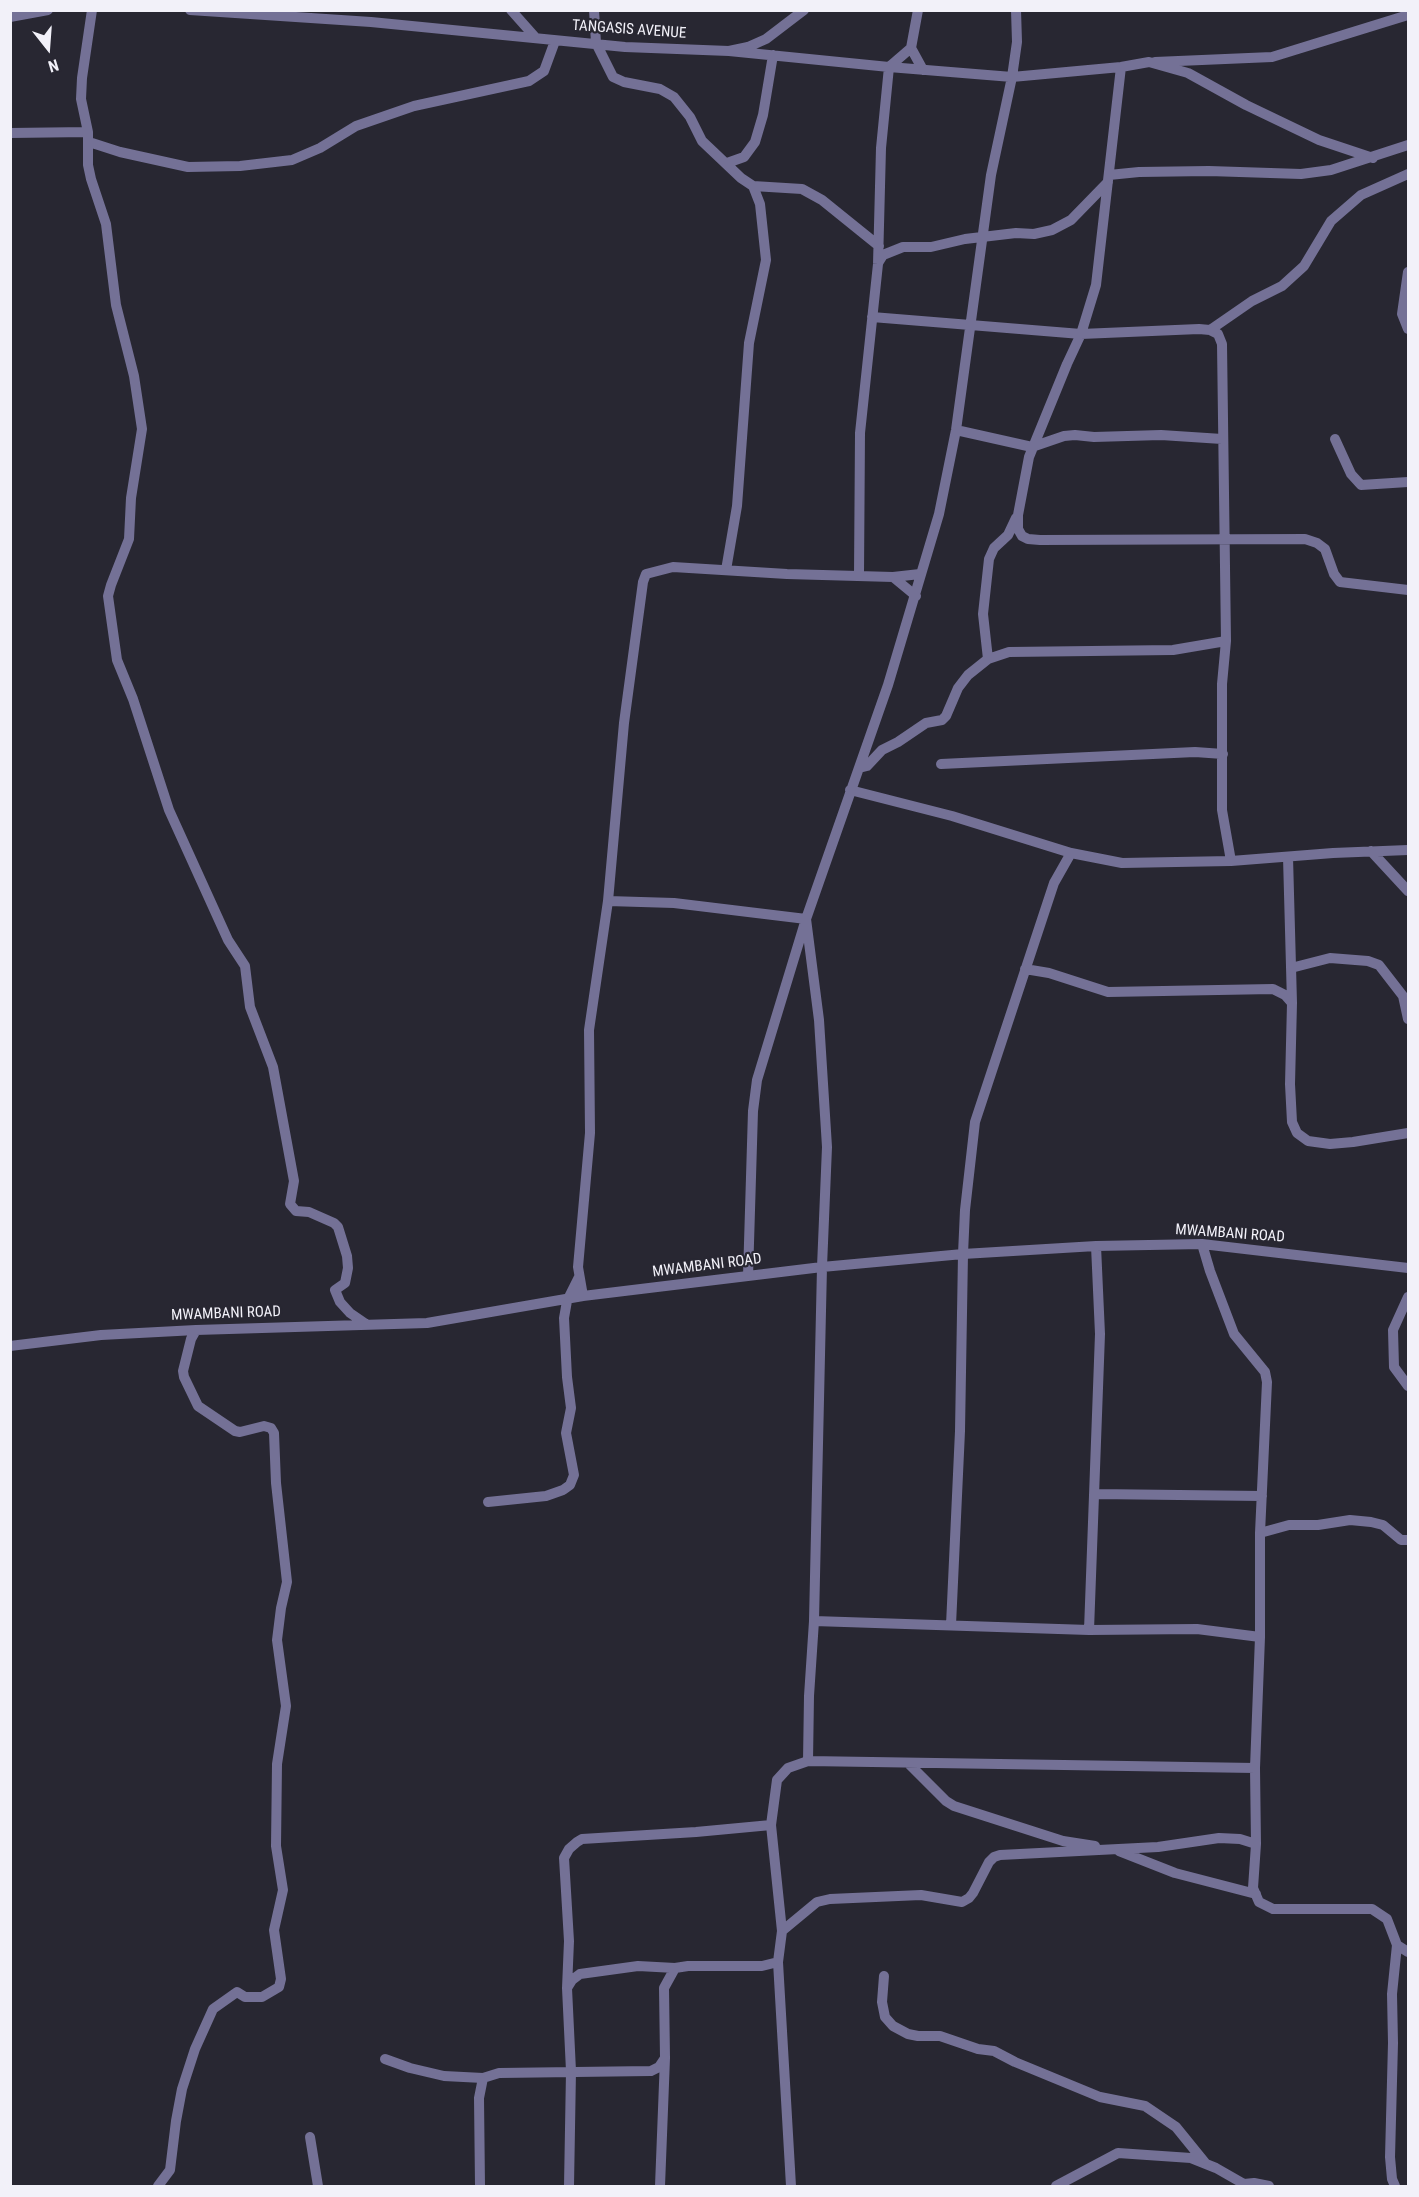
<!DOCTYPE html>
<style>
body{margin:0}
#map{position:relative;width:1419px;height:2197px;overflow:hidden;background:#282732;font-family:"Roboto Condensed",sans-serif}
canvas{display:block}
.frame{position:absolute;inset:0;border:12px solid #f2f1f9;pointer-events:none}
.north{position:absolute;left:18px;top:18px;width:60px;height:60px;-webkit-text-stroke:4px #282732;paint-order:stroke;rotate:163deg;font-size:16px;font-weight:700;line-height:24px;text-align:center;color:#f2f1f9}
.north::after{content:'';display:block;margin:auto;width:21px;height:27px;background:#f2f1f9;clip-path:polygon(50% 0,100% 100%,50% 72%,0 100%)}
</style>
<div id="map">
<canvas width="1419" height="2197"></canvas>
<div class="frame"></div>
<div class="north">N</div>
</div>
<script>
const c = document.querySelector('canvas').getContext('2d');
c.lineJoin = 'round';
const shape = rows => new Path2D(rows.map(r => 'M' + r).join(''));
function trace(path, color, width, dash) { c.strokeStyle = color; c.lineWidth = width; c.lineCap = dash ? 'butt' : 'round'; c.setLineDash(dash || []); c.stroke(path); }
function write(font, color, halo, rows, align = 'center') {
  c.font = font + ' "Roboto Condensed",sans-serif'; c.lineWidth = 4.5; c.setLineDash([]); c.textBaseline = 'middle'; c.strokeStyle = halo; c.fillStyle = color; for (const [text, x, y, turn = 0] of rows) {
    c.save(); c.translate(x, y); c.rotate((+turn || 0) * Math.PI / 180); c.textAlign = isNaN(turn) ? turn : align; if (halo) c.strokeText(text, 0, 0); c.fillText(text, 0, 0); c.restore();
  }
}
trace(shape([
 [92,10,82,78,81,99,88,132,88,165,91,179,106,224,116,305,134,376,142,429,131,498,129,539,111,585,108,596,117,660,133,699,169,810,228,940,245,966,250,1007,273,1067,294,1181,290,1204,296,1211,309,1212,334,1223,338,1227,347,1256,348,1268,345,1283,335,1290,340,1302,350,1313,366,1324],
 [190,10,371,22,625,47,729,51,748,47,766,39,804,10],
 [511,10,535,37],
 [594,10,596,43,613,77,624,82,660,89,674,97,690,117,702,141,741,178,753,186,802,189,822,200,879,246],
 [10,17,48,10],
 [911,48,923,70],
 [729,51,889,67,1012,77,1121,67,1149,62,1188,73,1246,105,1319,140,1373,158],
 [1155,62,1272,57,1408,15],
 [1121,67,1096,285,1081,334,1067,364,1029,457,1018,515,1018,529,1022,536,1028,539,1040,540,1305,539,1317,543,1325,549,1334,574,1340,582,1408,590],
 [10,133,88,132],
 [89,142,120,152,188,167,240,166,292,160,320,148,356,126,414,106,529,81,544,71,555,41],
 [727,163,744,157,755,142,763,115,773,55],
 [1109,175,1139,172,1209,171,1301,174,1331,170,1408,145],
 [878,263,883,255,903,247,931,247,965,239,1016,233,1034,234,1052,230,1071,220,1108,182],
 [1408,272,1402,314,1408,329],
 [872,317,1081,334,1199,329,1210,330,1218,334,1222,344,1226,641,1222,684,1222,810,1231,861],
 [1210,330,1252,301,1282,286,1304,266,1331,221,1361,195,1408,174],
 [956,430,1032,447,1064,436,1075,435,1094,437,1161,435,1222,439],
 [1335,439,1351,474,1361,485,1408,482],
 [726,570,737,506,749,343,766,260,760,204,753,186],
 [859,574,860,433,878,264,881,148,889,67,911,48,918,10],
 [893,577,916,596],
 [988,659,983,614,989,559,994,548,1008,535,1016,518],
 [941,764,1195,752,1223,754],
 [859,768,867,766,882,750,898,742,926,723,942,720,946,716,958,688,968,675,988,659,1009,652,1173,650,1226,641],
 [850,790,952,816,1071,853],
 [1371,851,1408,891],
 [1288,857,1292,1003,1290,1084,1292,1122,1297,1133,1308,1141,1330,1144,1353,1142,1408,1133],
 [608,901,674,903,806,919,757,1080,753,1111,748,1276],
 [1291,968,1330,958,1368,961,1379,965,1403,996,1408,1019],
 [1025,969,1049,973,1108,992,1273,989,1285,995,1292,1003],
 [1202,1244,1210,1271,1234,1334,1265,1372,1267,1382,1260,1533,1260,1637,1255,1768,1256,1844,1253,1888,1259,1902,1273,1909,1372,1909,1387,1919,1397,1945,1408,1952],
 [583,1296,578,1267,590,1133,589,1030,608,901,624,723,643,582,646,574,673,567,787,574,893,577,920,574],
 [1408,1297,1393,1330,1394,1367,1408,1386],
 [10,1346,101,1335,196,1330,427,1323,583,1296,822,1267,963,1254,1096,1246,1202,1244,1408,1268],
 [1096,1494,1262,1496],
 [488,1502,546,1496,563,1490,570,1485,574,1475,566,1433,571,1408,567,1377,564,1318,567,1301,579,1277],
 [1260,1533,1289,1525,1318,1525,1350,1520,1371,1522,1383,1525,1401,1540,1408,1540],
 [814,1621,1089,1630,1197,1629,1260,1637],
 [951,1625,960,1431,963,1254,965,1210,975,1122,1054,883,1071,853,1122,863,1231,861,1333,853,1408,850],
 [1089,1630,1100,1334,1096,1246],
 [808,1761,809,1696,814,1621,822,1267,827,1147,819,1020,806,919,888,685,939,514,956,430,991,175,1012,77,1017,42,1016,10],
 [909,1764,946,1801,954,1806,1063,1841,1095,1846],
 [1119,1851,1175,1873,1256,1894],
 [782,1931,817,1902,830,1899,921,1895,962,1902,969,1898,973,1893,989,1862,994,1857,1000,1855,1158,1847,1219,1838,1240,1839,1256,1844],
 [778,1962,791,2186],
 [884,1976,882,2002,885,2017,893,2026,908,2034,918,2036,940,2036,978,2049,994,2051,1015,2062,1100,2097,1145,2106,1176,2127,1206,2164],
 [567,1988,569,1941,564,1858,569,1849,577,1842,582,1839,696,1832,771,1825],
 [385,2059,410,2068,444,2076,483,2078],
 [310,2137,318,2186],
 [158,2186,170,2170,176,2121,182,2089,195,2049,213,2009,237,1992,245,1997,262,1997,279,1987,281,1979,274,1930,283,1890,276,1846,277,1764,286,1706,277,1640,281,1608,287,1582,276,1483,274,1433,271,1428,264,1426,240,1432,235,1431,198,1406,184,1377,183,1371,191,1339,196,1330],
 [480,2186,479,2098,483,2078,499,2073,651,2071,659,2067,665,2058,664,1988,675,1968,688,1966,762,1966,778,1962,782,1931,771,1825,777,1780,788,1768,808,1761,1255,1768],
 [569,2186,571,2071,567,1988,572,1980,580,1974,638,1966,675,1968],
 [660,2186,665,2058],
 [1056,2186,1118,2153,1191,2158,1216,2168,1244,2184,1254,2183,1269,2186],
 [1395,2186,1392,2179,1390,2157,1393,2043,1392,1994,1397,1945]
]), '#747196', 10);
write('15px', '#f2f1f9', '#282732', [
 ["TANGASIS AVENUE",629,30,4],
 ["MWAMBANI ROAD",1230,1234,4],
 ["MWAMBANI ROAD",707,1266,-7],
 ["MWAMBANI ROAD",226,1314,-2]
]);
</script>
